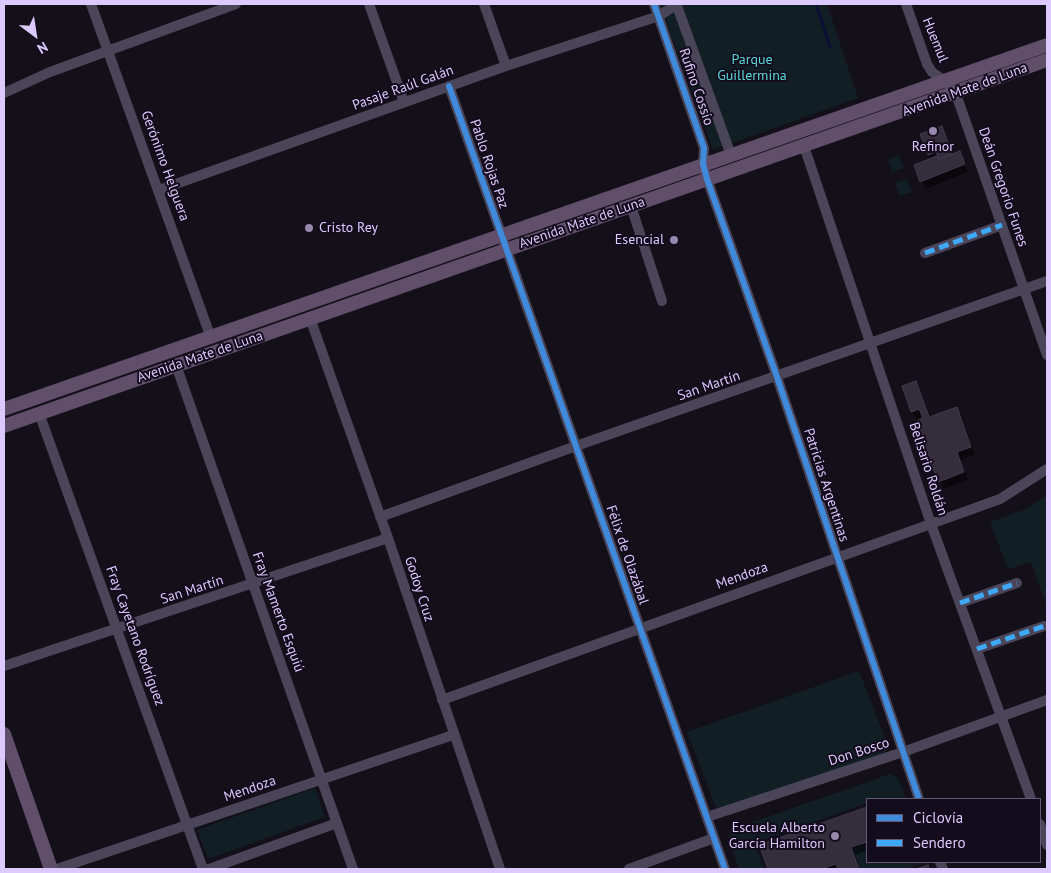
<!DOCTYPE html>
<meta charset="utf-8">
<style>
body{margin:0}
#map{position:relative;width:1051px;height:873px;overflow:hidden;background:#141019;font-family:"PT Sans",sans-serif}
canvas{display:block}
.frame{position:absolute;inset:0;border:5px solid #ddcafd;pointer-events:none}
.legend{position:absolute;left:866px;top:798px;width:175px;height:65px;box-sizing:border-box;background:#130c1d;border:1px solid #645877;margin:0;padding:6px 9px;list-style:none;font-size:15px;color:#ddcafd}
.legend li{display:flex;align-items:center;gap:10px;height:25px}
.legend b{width:25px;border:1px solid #645877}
.north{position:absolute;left:10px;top:10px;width:50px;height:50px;-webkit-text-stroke:4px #130c1d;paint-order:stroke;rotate:149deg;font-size:14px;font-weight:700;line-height:20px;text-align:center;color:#ddcafd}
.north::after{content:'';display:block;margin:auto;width:18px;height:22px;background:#ddcafd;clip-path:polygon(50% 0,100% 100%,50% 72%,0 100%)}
</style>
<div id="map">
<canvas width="1051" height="873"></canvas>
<div class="frame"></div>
<ul class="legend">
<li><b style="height:6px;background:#408adc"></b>Ciclovía</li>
<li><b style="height:6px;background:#3fa9f5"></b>Sendero</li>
</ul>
<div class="north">N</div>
</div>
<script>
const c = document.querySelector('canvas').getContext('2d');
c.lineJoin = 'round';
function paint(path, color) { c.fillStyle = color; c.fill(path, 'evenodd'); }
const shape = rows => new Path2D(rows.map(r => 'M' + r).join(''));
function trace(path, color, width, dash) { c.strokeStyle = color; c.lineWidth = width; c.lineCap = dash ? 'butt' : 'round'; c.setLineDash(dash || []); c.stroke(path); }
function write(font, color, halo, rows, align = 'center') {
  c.font = font + ' "PT Sans",sans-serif'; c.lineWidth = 4; c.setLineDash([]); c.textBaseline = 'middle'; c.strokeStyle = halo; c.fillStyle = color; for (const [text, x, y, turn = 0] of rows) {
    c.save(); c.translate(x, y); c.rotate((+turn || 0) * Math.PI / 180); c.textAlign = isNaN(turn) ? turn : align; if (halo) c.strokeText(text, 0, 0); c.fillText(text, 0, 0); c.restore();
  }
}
paint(shape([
 [660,4,827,4,858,98,713,150],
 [899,155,904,168,892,172,888,159],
 [907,179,912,192,900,196,895,183],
 [1047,495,1047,607,1031,562,1008,569,990,522,1024,510],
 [859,671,889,748,881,756,742,803,716,808,687,732],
 [890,774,898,778,906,799,867,799,867,803,755,843,764,869,739,869,728,837,733,829],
 [315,788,325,817,208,859,197,830],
 [867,843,867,862,927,862,907,869,860,869,853,848]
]), '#111f24');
paint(shape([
 [942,130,952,155,959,152,968,172,926,189,921,181,941,162,938,154,930,157,922,135],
 [916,382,930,418,957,409,961,416,975,455,960,460,968,480,944,489,940,481,923,416,917,419,912,411],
 [867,808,867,851,855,855,860,869,769,869,761,846]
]), '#0007');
trace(shape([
 [816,4,830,47]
]), '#0c1034', 3);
const building = shape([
 [942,126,952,154,939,159,936,152,928,155,920,134,942,126],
 [960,151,965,164,920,182,914,165,937,156,939,159,960,151],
 [916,381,929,417,957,407,971,447,957,452,964,472,938,482,917,421,923,418,919,409,911,412,902,386,916,381],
 [867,807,867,842,851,847,859,869,838,869,836,864,821,869,768,869,759,845,867,807],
 [928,865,929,869,916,869,928,865]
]);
paint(building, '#332d3c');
trace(building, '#423a4d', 1);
trace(shape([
 [91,4,211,338],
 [369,4,404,102],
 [484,4,506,66],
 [654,4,704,148,703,164,707,179,777,377,919,799],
 [906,4,927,64,932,72,945,81,956,94,1047,355],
 [677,6,731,155],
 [449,86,725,869],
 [4,93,50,72,236,4],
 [804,146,931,524,1031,799],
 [159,190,506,66,659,16,677,4],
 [631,206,662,301],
 [925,253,1002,225],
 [310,318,388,538,500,869],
 [176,365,353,869],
 [39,413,203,869],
 [380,517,576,446,1047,281],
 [960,603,1017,583],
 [977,649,1044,626],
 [4,666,388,538],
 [442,700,1000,499,1047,469],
 [707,817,903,752,1047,700],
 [1040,824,1047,845],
 [940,862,943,869],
 [57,869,453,735],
 [209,869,337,823],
 [629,869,714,838]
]), '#4b455a', 10);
trace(shape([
 [4,409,1047,45],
 [4,426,1047,60],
 [4,734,51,869]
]), '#604e6b', 14);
trace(shape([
 [925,253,1002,225],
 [960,603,1017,583],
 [977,649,1044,626]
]), '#3fa9f5', 5, [10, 5]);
trace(shape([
 [654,4,704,148,703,164,707,179,777,377,919,799],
 [449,86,725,869]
]), '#408adc', 6);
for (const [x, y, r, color] of [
 [933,131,5,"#9789ad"],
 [309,228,5,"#9789ad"],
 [674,240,5,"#9789ad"],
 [835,836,5,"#9789ad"]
]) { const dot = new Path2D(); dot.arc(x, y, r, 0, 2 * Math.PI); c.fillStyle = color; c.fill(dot); trace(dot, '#130c1d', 2); }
write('14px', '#ddcafd', '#130c1d', [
 ["Huemul",935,40,68],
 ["Rufino Cossío",696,87,71],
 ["Pasaje Raúl Galán",403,88,-20],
 ["Avenida Mate de Luna",965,90,-20],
 ["Pablo Rojas Paz",489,164,71],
 ["Gerónimo Helguera",165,166,70],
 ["Deán Gregorio Funes",1003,187,71],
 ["Avenida Mate de Luna",582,223,-19],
 ["Avenida Mate de Luna",200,357,-19],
 ["San Martín",709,386,-19],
 ["Belisario Roldán",928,469,72],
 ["Patricias Argentinas",826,485,72],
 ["Félix de Olazábal",627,555,71],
 ["Mendoza",742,576,-20],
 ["Godoy Cruz",419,589,72],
 ["San Martín",192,590,-18],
 ["Fray Mamerto Esquiú",278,612,70],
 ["Fray Cayetano Rodríguez",135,636,70],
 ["Don Bosco",859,752,-18],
 ["Mendoza",250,789,-19]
]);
write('14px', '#5bd8d8', '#130c1d', [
 ["Parque",752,60],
 ["Guillermina",752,76]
]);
write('14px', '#ddcafd', '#130c1d', [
 ["Refinor",933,147,"center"],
 ["Cristo Rey",319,228,"left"],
 ["Esencial",664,240],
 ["Escuela Alberto",825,828],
 ["García Hamilton",825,844]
], 'right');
</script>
